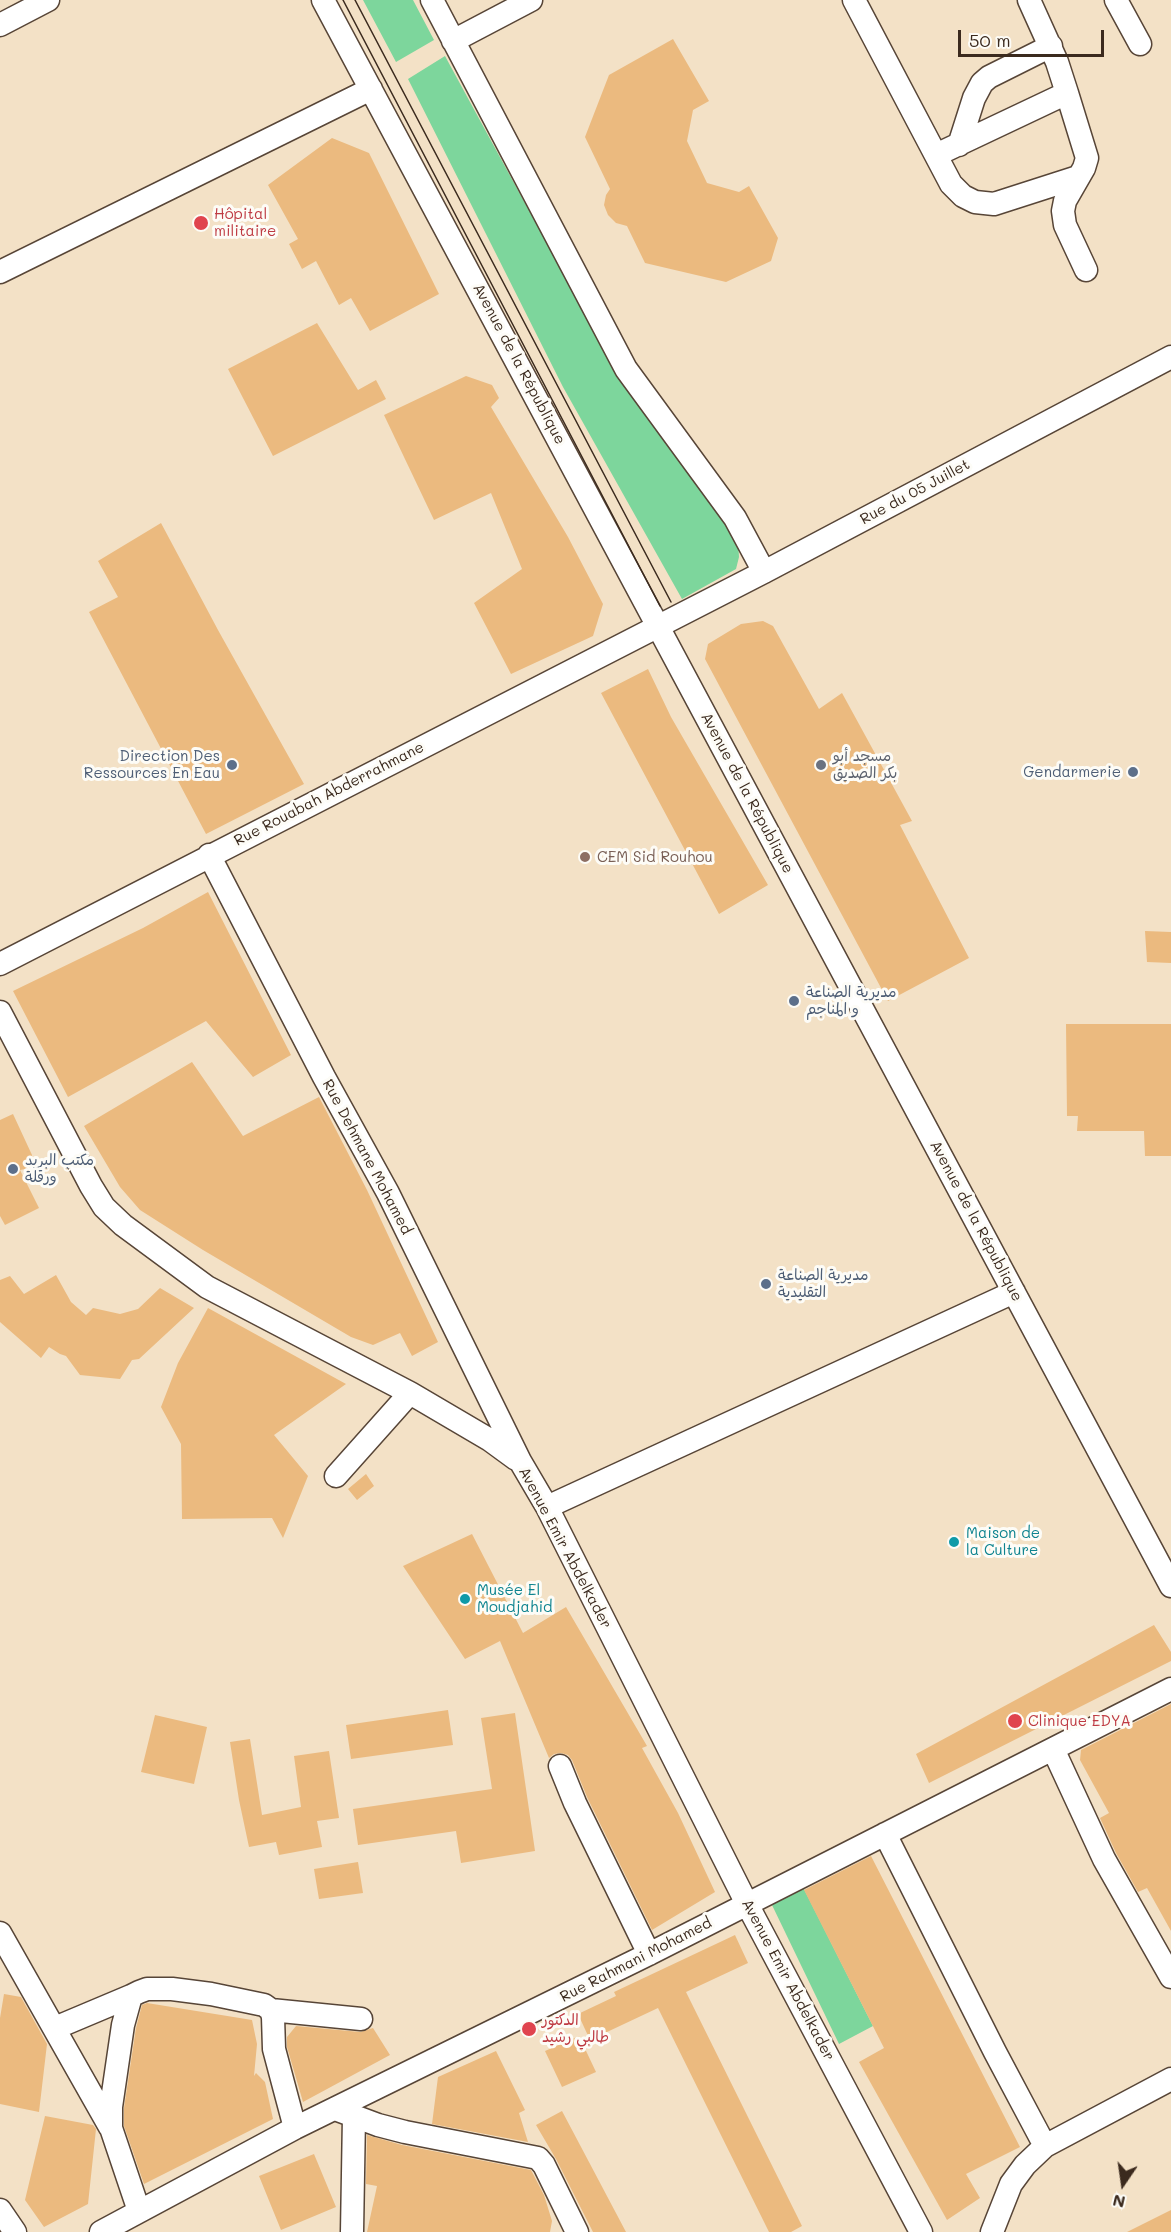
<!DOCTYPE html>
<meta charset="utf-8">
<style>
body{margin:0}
#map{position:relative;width:1171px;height:2232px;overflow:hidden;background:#f3e1c6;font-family:Mali,sans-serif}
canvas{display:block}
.north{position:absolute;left:1093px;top:2154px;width:60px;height:60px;-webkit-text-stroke:4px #fdfcf7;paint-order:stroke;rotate:193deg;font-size:16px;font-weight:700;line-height:24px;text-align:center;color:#3b2a1e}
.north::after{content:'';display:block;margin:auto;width:21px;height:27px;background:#3b2a1e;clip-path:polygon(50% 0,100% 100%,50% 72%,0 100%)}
.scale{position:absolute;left:958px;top:30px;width:146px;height:27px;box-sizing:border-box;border:3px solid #3b2a1e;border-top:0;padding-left:8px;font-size:18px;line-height:21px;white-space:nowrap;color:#3b2a1e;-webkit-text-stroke:4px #fdfcf7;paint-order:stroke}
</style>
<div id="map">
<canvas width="1171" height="2232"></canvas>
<div class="north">N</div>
<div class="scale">50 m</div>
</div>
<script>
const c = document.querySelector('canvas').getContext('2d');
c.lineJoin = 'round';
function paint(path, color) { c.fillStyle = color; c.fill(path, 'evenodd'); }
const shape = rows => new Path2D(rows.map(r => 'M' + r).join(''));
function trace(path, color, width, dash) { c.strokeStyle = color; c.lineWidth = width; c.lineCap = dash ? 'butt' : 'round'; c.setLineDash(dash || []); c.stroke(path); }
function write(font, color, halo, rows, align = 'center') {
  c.font = font + ' Mali,"Playpen Sans Arabic",sans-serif'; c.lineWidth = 6; c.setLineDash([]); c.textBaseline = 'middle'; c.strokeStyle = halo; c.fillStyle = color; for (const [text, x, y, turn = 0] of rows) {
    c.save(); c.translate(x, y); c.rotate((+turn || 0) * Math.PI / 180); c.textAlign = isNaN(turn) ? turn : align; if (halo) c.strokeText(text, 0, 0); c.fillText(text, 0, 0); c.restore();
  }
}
paint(shape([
 [363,0,413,0,434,40,396,62],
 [445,56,619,376,731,527,738,542,739,557,736,569,682,599,563,387,408,79],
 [803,1887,873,2026,839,2044,772,1905]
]), '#7dd69c');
paint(shape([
 [673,39,709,101,693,110,687,141,707,183,739,192,749,186,778,238,771,261,726,282,645,263,627,226,616,223,608,215,604,205,606,195,610,189,585,137,609,75],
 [332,138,369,153,439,294,370,331,351,298,339,305,316,261,302,269,289,244,298,239,268,185],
 [317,323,358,390,376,380,386,399,273,456,228,369],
 [466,376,492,385,499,398,491,407,568,537,603,604,593,636,511,674,474,603,522,569,491,493,434,520,384,415],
 [161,523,218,630,304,784,206,834,89,612,118,597,98,561],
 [763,621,773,626,819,709,842,693,912,821,900,825,969,958,888,1001,705,659,708,644,741,624],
 [648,669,671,717,768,885,719,914,601,693],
 [208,892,291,1055,253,1077,206,1021,68,1097,13,991,143,928],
 [1145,931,1171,932,1171,963,1147,962],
 [1066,1024,1171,1024,1171,1156,1145,1156,1144,1131,1077,1131,1078,1116,1067,1116],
 [192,1062,243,1136,319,1097,367,1190,438,1342,412,1356,400,1333,373,1345,351,1337,203,1250,140,1210,120,1187,84,1126],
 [13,1114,32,1155,31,1168,20,1170,39,1208,5,1225,0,1216,0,1120],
 [56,1275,71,1302,86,1315,93,1308,120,1314,138,1309,160,1288,194,1308,139,1359,132,1360,120,1379,80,1375,66,1356,60,1354,49,1347,41,1358,0,1322,0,1280,10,1276,24,1294],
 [208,1308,346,1384,274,1435,308,1476,283,1538,272,1518,182,1519,181,1444,161,1407,178,1363],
 [366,1474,374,1486,357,1500,348,1489],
 [472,1534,523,1633,566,1607,647,1746,642,1748,678,1813,715,1892,652,1930,587,1797,572,1760,568,1755,561,1753,554,1754,549,1758,500,1641,465,1659,403,1566],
 [1154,1625,1171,1652,1171,1661,929,1783,916,1754],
 [1171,1704,1171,1931,1147,1888,1138,1892,1116,1853,1100,1818,1109,1813,1080,1760,1081,1750],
 [448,1710,453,1745,351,1759,346,1725],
 [515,1713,535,1851,461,1863,456,1831,358,1845,353,1809,492,1789,481,1718],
 [155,1715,207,1727,194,1784,141,1772],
 [250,1739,262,1815,301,1807,294,1756,329,1751,339,1818,317,1821,322,1847,279,1855,276,1842,249,1847,239,1800,230,1742],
 [871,1856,1020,2147,966,2174,980,2198,947,2220,859,2062,884,2048,804,1890],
 [358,1862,363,1893,319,1899,314,1869],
 [735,1935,748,1963,686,1992,802,2226,791,2232,769,2232,658,2008,590,2040,578,2014,616,1996,614,1992],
 [4,1994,21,1997,47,2044,39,2112,0,2104,0,2018],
 [147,2003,252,2020,257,2044,254,2076,256,2073,265,2082,273,2119,144,2184,124,2126,124,2108,136,2028,142,2005],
 [296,2026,360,2032,373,2028,390,2055,303,2102,287,2047,287,2037],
 [579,2036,596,2072,562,2087,545,2051],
 [496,2051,525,2110,519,2113,528,2142,432,2124,438,2077],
 [562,2111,626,2232,593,2232,556,2159,536,2125],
 [45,2116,93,2125,96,2129,88,2204,44,2227,25,2200],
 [367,2135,402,2145,531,2170,544,2195,552,2221,550,2232,367,2232,377,2186,366,2184],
 [314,2154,336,2207,281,2230,259,2176],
 [1171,2210,1171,2232,1127,2232]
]), '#ebba7f');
const minor = shape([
 [323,0,1171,1586],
 [432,0,626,369,735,518,764,572],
 [854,0,951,184,963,196,975,202,994,204,1078,177],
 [1116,0,1140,44],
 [0,25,48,0],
 [453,41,531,0],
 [1067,93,1087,158,1084,168,1065,201,1063,211,1065,225,1086,270],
 [959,145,974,98,982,83,989,77,1051,46],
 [936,155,1067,93,1057,62,1029,0],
 [0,272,371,89],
 [209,855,324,1077,388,1193,520,1461,547,1507,747,1904,921,2232],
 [0,964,764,572,1171,357],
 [0,1012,91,1186,104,1207,123,1225,207,1287,410,1393,490,1440,516,1459],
 [336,1476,410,1393],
 [547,1507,1014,1292],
 [1053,1749,1104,1859,1171,1977],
 [560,1766,575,1803,649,1954],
 [885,1834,995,2052,1045,2146],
 [0,1933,110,2127],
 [271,2010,361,2019],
 [55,2028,131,1996],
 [335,2109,378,2125,405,2132,538,2158,544,2165,577,2232],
 [0,2210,15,2232],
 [139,2211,111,2128,111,2107,123,2025,131,1996,139,1992,147,1989,172,1989,211,1994,264,2005,271,2010,273,2017,274,2049,295,2128],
 [101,2232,295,2128,649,1954,1171,1689],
 [352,2232,354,2116],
 [992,2232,1011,2184,1025,2165,1045,2146,1171,2079]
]);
trace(minor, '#574537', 25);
trace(minor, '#fff', 22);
trace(shape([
 [343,0,660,606],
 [355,0,671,602]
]), '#3b2a1e', 1.5);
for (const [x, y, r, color] of [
 [201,223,8,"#e0444e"],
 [232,765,6,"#5c6f8a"],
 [821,765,6,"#6b7280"],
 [1133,772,6,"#5c6f8a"],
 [585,857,6,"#8d6e63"],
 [794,1001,6,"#5c6f8a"],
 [13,1169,6,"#5c6f8a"],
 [766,1284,6,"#5c6f8a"],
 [954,1542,6,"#0f9aa8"],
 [465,1599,6,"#0f9aa8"],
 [1015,1721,8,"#e0444e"],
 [529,2029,8,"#e0444e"]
]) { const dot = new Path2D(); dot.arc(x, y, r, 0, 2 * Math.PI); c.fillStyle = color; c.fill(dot); trace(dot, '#fdfcf7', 2); }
write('15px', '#be3a42', '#fdfcf7', [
 ["Hôpital",214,214],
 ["militaire",214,231],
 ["Clinique EDYA",1028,1721],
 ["الدكتور",542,2020],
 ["طالبي رشيد",542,2037]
], 'left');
write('15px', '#3b2a1e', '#fdfcf7', [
 ["Avenue de la République",519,364,62],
 ["Rue du 05 Juillet",915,492,-28],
 ["Avenue de la République",747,793,62],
 ["Rue Rouabah Abderrahmane",329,794,-27],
 ["Rue Dehmane Mohamed",367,1157,62],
 ["Avenue de la République",976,1221,62],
 ["Avenue Emir Abdelkader",565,1548,62],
 ["Rue Rahmani Mohamed",636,1960,-27],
 ["Avenue Emir Abdelkader",788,1980,62]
]);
write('15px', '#4e5e75', '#fdfcf7', [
 ["Direction Des",220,756,"right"],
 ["Ressources En Eau",220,773,"right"],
 ["Gendarmerie",1121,772,"right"],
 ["مديرية الصناعة",806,992],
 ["و المناجم",806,1009],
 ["مكتب البريد",25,1160],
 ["ورقلة",25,1177],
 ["مديرية الصناعة",778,1275],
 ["التقليدية",778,1292]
], 'left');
write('15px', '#5b616d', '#fdfcf7', [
 ["مسجد أبو",833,756],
 ["بكر الصديق",833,773]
], 'left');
write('15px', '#785e54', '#fdfcf7', [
 ["CEM Sid Rouhou",597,857]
], 'left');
write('15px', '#0d838f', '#fdfcf7', [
 ["Maison de",966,1533],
 ["la Culture",966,1550],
 ["Musée El",477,1590],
 ["Moudjahid",477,1607]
], 'left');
</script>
